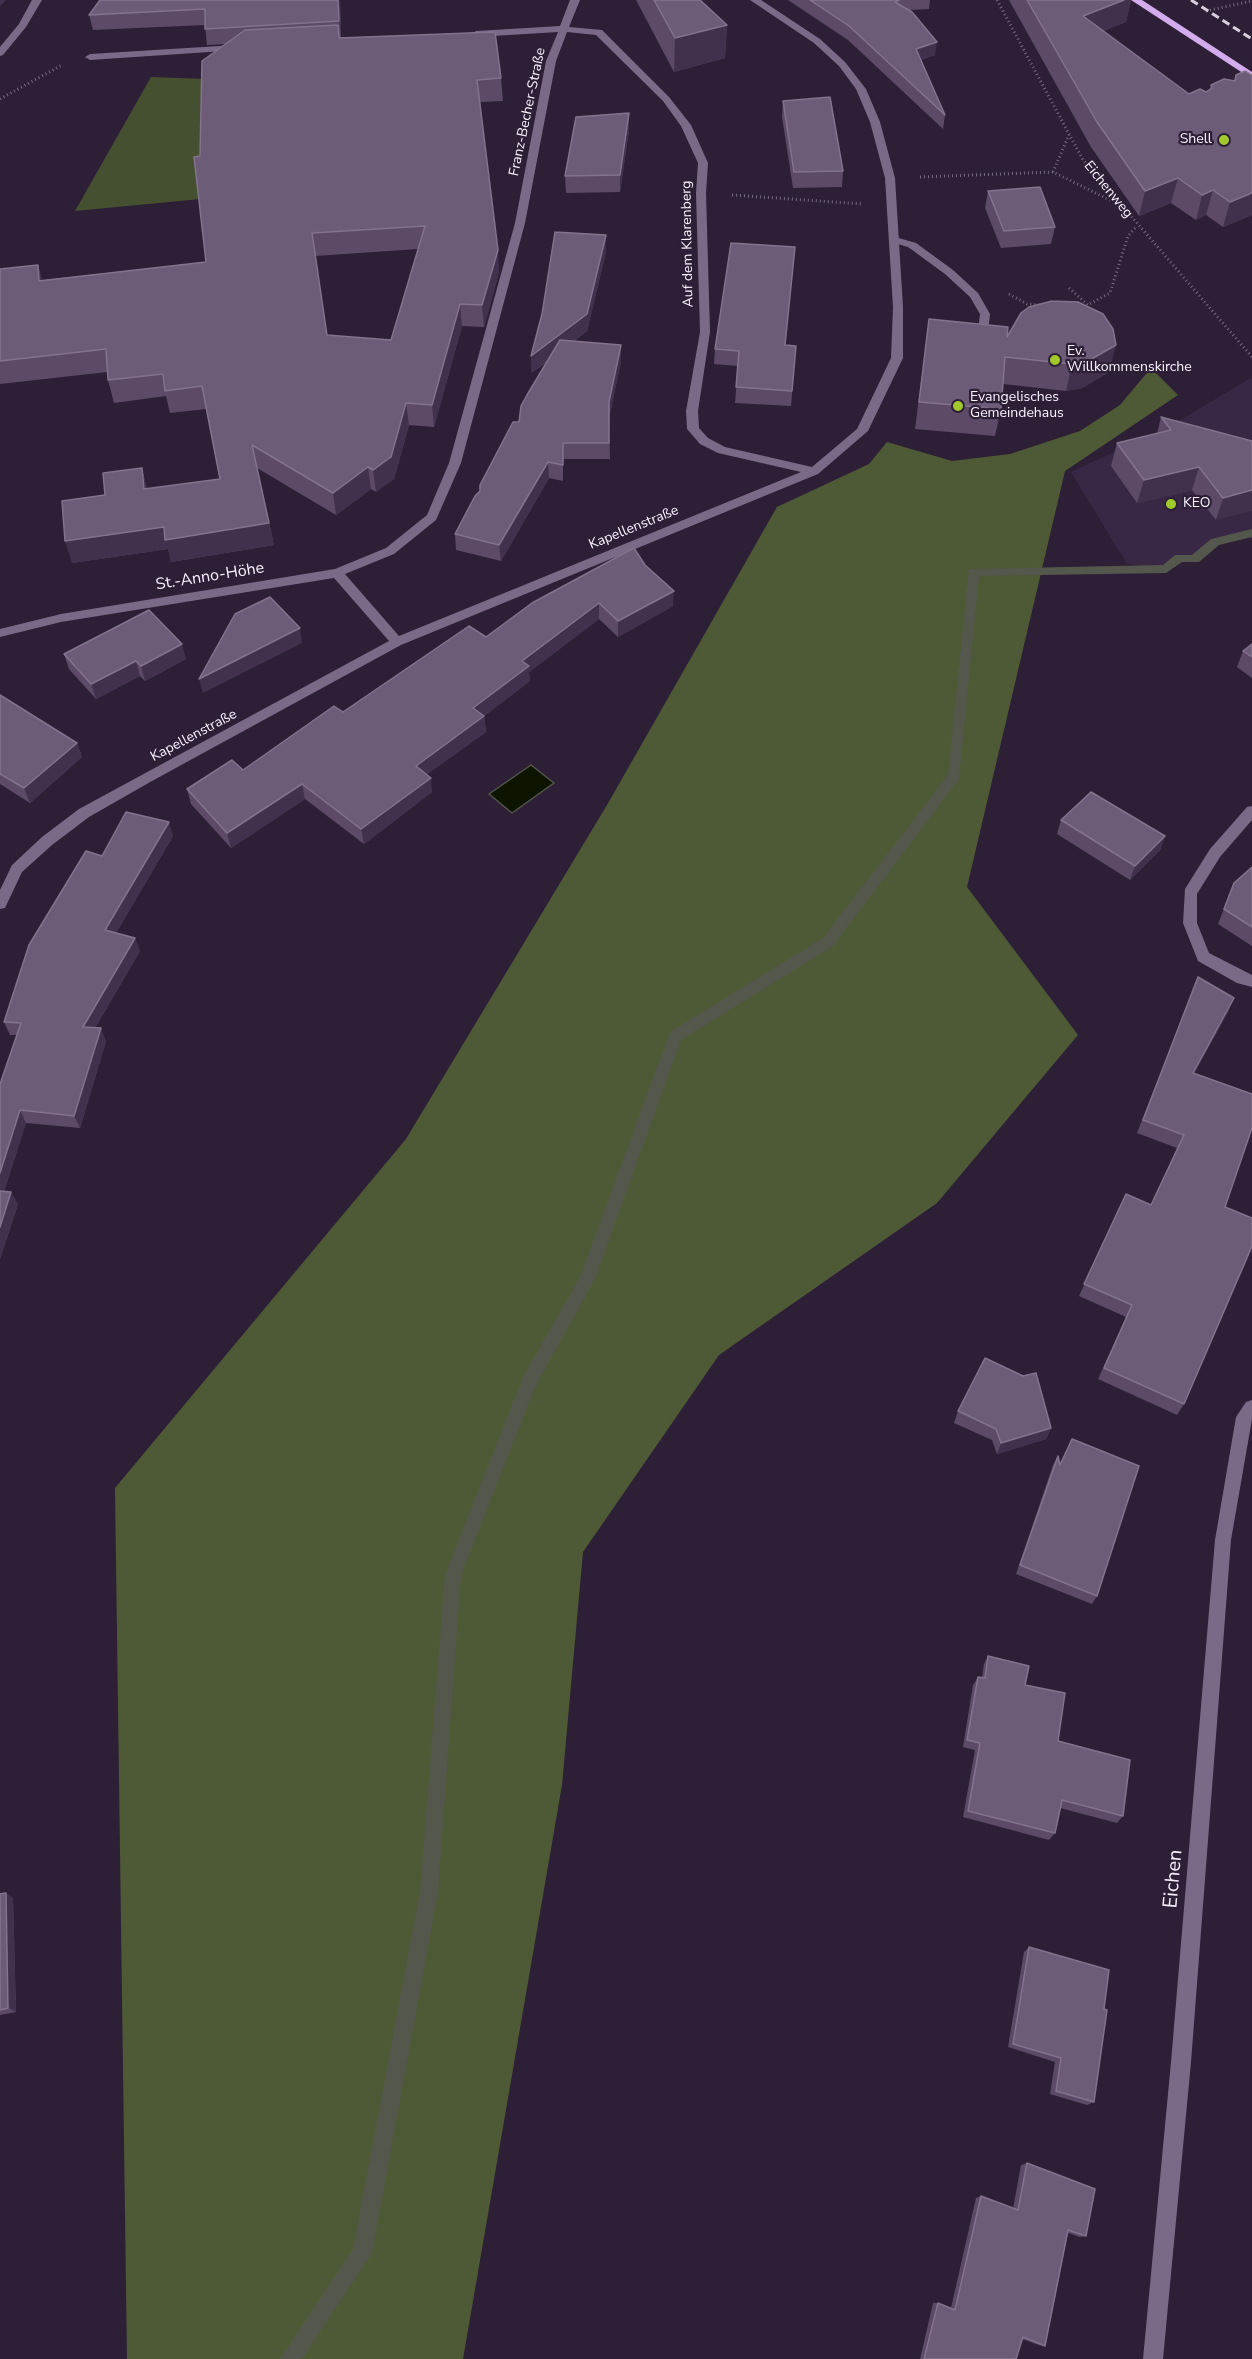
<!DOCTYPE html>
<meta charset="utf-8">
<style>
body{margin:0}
canvas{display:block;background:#2d1f36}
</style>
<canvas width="1252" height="2359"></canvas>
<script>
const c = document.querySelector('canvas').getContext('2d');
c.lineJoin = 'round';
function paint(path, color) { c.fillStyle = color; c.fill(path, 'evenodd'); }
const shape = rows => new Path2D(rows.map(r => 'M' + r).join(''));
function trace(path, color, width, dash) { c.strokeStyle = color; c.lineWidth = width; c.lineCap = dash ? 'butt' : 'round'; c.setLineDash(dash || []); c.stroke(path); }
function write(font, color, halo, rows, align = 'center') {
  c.font = font + ' "Nunito Sans",sans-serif'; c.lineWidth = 4.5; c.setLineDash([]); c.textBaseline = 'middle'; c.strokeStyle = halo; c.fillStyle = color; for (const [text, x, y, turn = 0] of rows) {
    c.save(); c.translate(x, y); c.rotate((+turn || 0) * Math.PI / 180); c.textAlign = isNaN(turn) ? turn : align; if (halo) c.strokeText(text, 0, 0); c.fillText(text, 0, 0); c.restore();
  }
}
paint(shape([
 [1252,377,1252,540,1247,535,1226,536,1205,544,1196,557,1176,555,1166,569,1127,564,1071,472,1174,424]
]), '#392845');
paint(shape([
 [151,77,205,79,200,199,75,211]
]), '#455030');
paint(shape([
 [1151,368,1178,395,1065,471,967,887,1078,1035,937,1203,719,1355,583,1552,562,1785,463,2359,127,2359,115,1488,406,1139,607,805,777,507,869,464,887,442,952,461,1010,454,1080,431,1120,405]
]), '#4e5a36');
const water = shape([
 [531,765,554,783,512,813,489,794,531,765]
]);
paint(water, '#0d1400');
trace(water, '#54574c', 1.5);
paint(shape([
 [1252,529,1252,537,1219,545,1199,562,1182,562,1166,573,979,576,959,779,833,946,681,1040,595,1279,536,1385,461,1575,438,1892,372,2253,302,2359,280,2359,353,2249,420,1892,445,1575,523,1377,580,1277,670,1032,823,938,948,775,969,569,1163,565,1175,555,1192,555,1211,539,1252,529]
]), '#54574c');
trace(shape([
 [997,0,1083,160,1252,357],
 [1206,11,1252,1],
 [0,99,62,65],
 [1053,172,1069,135],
 [920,177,1053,172,1116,203],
 [732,195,863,204],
 [1069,288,1088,305,1110,293,1128,236,1137,226],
 [1009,294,1027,304,1041,305]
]), '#776c7f', 3, [1, 3]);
paint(shape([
 [895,237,916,243,953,270,978,293,990,314,987,341,983,342,977,339,980,314,970,297,945,274,908,247,891,242,890,240,895,237]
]), '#7b6988');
paint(shape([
 [32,0,42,0,26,27,3,55,0,56,0,47,19,24,32,0],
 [570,0,580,0,569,27,602,30,669,97,691,125,708,163,706,193,710,332,698,411,699,428,708,438,725,447,812,467,857,429,891,358,893,307,885,178,870,122,856,89,839,66,814,43,750,0,761,0,820,39,845,62,866,89,880,122,895,178,903,307,903,358,868,431,818,474,401,645,152,781,89,817,52,845,22,872,5,908,0,909,0,890,12,865,42,837,79,809,389,641,334,578,61,622,0,637,0,629,61,614,335,569,386,548,427,515,449,463,515,223,546,61,558,32,476,37,471,34,476,31,560,26,570,0],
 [567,32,596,35,663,101,681,126,698,163,696,193,700,332,686,411,687,429,700,444,718,453,801,472,399,636,345,574,394,554,436,520,461,463,525,223,556,61,567,32],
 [236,45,239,46,239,50,90,60,85,57,90,54,236,45],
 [1252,806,1252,820,1220,857,1197,894,1197,923,1209,953,1252,975,1252,987,1237,983,1198,961,1183,923,1185,889,1210,849,1247,807,1252,806],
 [1252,1400,1252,1419,1231,1540,1191,2062,1163,2359,1143,2359,1171,2062,1215,1540,1236,1417,1246,1402,1252,1400]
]), '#7b6988');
paint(shape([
 [1131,0,1142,0,1252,72,1252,79,1131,0]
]), '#d2aced');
trace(shape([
 [1191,0,1252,39]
]), '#d8d0de', 3, [8, 4.5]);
paint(shape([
 [340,0,341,37,340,37,340,38,501,78,503,101,480,102,499,272,484,327,462,326,434,427,409,425,394,479,376,492,371,489,336,515,257,468,274,545,171,562,168,549,72,563,105,495,142,468,147,489,220,479,206,409,170,413,166,396,114,403,108,380,107,372,0,384,0,269,38,265,42,280,206,262,200,156,226,44,207,45,205,25,93,30,89,15],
 [418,249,391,340,327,335,315,256],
 [636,0,700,0,727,25,725,58,674,72],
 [788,0,930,0,929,9,909,10,935,55,921,60,945,115,943,129,848,40],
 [1009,0,1131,0,1126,22,1103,31,1189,94,1206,92,1210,89,1211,85,1234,80,1236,75,1252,75,1252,215,1223,227,1206,215,1196,220,1171,203,1139,216,1091,147],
 [783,101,843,171,842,187,793,188,782,117],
 [629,130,620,192,566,193,565,176],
 [988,191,1055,227,1051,244,1001,248,985,208],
 [606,252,587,331,574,341,621,345,621,361,609,418,610,459,563,459,563,481,549,478,501,561,456,550,455,534,519,422,547,362,531,373],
 [929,319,1109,372,1082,388,1066,391,1003,384,1001,409,995,436,915,429],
 [785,345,796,346,791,406,735,403,738,366,714,364,715,349],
 [1161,417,1252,441,1216,520,1192,490,1137,503,1111,466,1117,443,1157,434],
 [634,548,673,606,618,637,599,619,529,672,530,681,484,716,486,732,427,774,432,792,364,844,305,799,231,848,191,804,187,789,243,770,343,712,486,637],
 [1252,644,1252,678,1237,667,1243,651],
 [64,654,186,659,145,681,140,676,96,699,69,669],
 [0,695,77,743,82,757,30,803,0,784],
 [1061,820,1165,836,1160,850,1130,880,1057,834],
 [173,836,116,933,140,951,95,1028,106,1041,80,1128,26,1123,4,1191,18,1204,0,1259,0,1084,17,1035,10,1035,4,1022,102,856],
 [1252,867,1252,946,1218,924,1234,883],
 [1198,977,1228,1012,1194,1073,1225,1207,1184,1404,1177,1415,1098,1379,1126,1317,1079,1296,1126,1194,1151,1205,1177,1148,1137,1133],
 [1023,1376,1051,1428,1046,1439,997,1454,992,1440,954,1423,958,1411],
 [1072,1439,1097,1596,1092,1604,1016,1574,1053,1465,1058,1456,1060,1464],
 [988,1656,1025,1685,1058,1741,1123,1816,1117,1823,1060,1808,1055,1833,1049,1840,963,1817,975,1750,963,1747,973,1685,978,1677,982,1677,984,1664],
 [0,1894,13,1898,16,2012,0,2015],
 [1029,1947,1104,2009,1094,2102,1087,2105,1050,2094,1055,2062,1008,2047,1024,1952],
 [1027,2163,1086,2236,1080,2237,1068,2233,1045,2346,1039,2345,1022,2339,1016,2359,920,2359,933,2303,938,2303,951,2308,976,2198,981,2196,1013,2209,1021,2165]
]), '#5c4a67');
paint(shape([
 [0,0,6,0,0,6],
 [338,0,340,0,341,37,339,21],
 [1124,0,1131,0,1126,22,1078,41,1083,16],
 [727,25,725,58,674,72,675,38],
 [937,42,935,55,914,62,916,49],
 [629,113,629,130,620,192,620,175],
 [1178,178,1171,203,1139,216,1145,191],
 [1213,190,1206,215,1196,220,1202,195],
 [1252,193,1252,215,1223,227,1230,202],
 [606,235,606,252,587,331,531,373,531,356],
 [498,250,499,272,484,327,482,305],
 [38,265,44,287,39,281],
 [460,304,462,326,434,427,432,405],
 [621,345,621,361,609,418,609,402],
 [1116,345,1109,372,1082,388,1066,391,1072,364],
 [406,403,409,425,394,479,376,492,373,470],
 [548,462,549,478,501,561,499,545],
 [368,467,371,489,336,515,333,493],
 [1199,467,1192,490,1137,503,1144,480],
 [142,468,147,490,144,489],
 [1252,490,1252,511,1216,520,1223,498],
 [269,523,274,545,171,562,168,549,72,563,65,541,164,527],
 [674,591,673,606,618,637,618,621],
 [599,603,599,619,529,672,530,681,476,722,484,716,486,732,418,781,416,766,473,708,522,661],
 [300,628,302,643,203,693,199,679],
 [182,644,186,659,145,681,141,666],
 [136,661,140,676,96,699,91,684],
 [77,743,82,757,30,803,24,788],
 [431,778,432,792,364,844,361,829],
 [302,784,305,799,231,848,227,833],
 [169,822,173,836,110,943,105,930],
 [1165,836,1160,850,1130,880,1135,866],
 [135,938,140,951,88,1040,83,1027],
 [1234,998,1228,1012,1187,1087,1193,1073],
 [101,1028,106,1041,80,1128,74,1116],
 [20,1110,26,1123,1,1202,0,1200,0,1173],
 [11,1192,18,1204,0,1259,0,1227],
 [1051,1428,1046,1439,997,1454,1001,1443],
 [6,1893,13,1898,16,2012,8,2008]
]), '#42314d');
const building = shape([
 [100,0,338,0,339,21,205,29,205,9,89,15,100,0],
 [654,0,700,0,727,25,675,38,654,0],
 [810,0,899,0,895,2,912,12,937,42,916,49,945,115,849,26,810,0],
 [1027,0,1124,0,1083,16,1189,94,1200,89,1206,92,1212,88,1211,85,1224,79,1235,81,1236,75,1245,71,1252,75,1252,193,1230,202,1213,190,1202,195,1178,178,1145,191,1097,122,1027,0],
 [338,25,339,38,495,32,501,78,477,80,498,250,482,305,460,304,432,405,406,403,391,457,373,470,368,467,333,493,252,445,269,523,165,540,164,527,65,541,62,501,105,495,103,473,142,468,144,489,220,479,202,386,165,391,163,374,108,380,106,349,0,361,0,269,38,265,39,281,206,262,194,157,200,156,202,61,245,30,338,25],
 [425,226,391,340,327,335,312,233,425,226],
 [830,97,843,171,794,172,783,101,830,97],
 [629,113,620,175,565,176,576,117,629,113],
 [1040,187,1055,227,1004,231,988,191,1040,187],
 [555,232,606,235,587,314,531,356,542,314,555,232],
 [731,243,795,247,785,345,796,346,792,391,736,387,739,351,715,349,731,243],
 [1052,301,1078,302,1103,314,1113,329,1116,345,1088,361,1072,364,1005,357,1001,409,919,402,929,319,1008,327,1007,337,1021,313,1029,307,1052,301],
 [560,340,621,345,609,402,609,443,563,443,563,465,548,462,499,545,455,534,475,496,480,491,480,485,513,422,519,422,521,406,527,395,560,340],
 [1161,417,1252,441,1252,490,1223,498,1199,467,1144,480,1117,443,1171,430,1161,417],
 [634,548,645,565,674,591,618,621,599,603,522,661,529,666,473,708,484,716,416,766,431,778,361,829,302,784,227,833,187,789,232,760,243,770,334,706,343,712,469,626,486,637,532,603,634,548],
 [270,597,300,628,199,679,235,614,270,597],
 [149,610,182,644,141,666,136,661,91,684,64,654,149,610],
 [1252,644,1252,657,1243,651,1252,644],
 [0,695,77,743,24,788,0,774,0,695],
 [1091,792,1165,836,1135,866,1061,820,1091,792],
 [126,812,169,822,105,930,135,938,83,1027,101,1028,74,1116,20,1110,0,1173,0,1084,21,1023,4,1022,29,945,86,851,102,856,126,812],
 [1252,867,1252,927,1224,909,1234,883,1252,867],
 [1198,977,1234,998,1193,1073,1252,1094,1252,1128,1225,1207,1252,1218,1252,1246,1184,1404,1104,1368,1132,1305,1084,1284,1126,1194,1151,1205,1184,1135,1143,1120,1198,977],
 [0,1191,11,1192,0,1227,0,1191],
 [985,1358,1023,1376,1036,1373,1051,1428,1001,1443,996,1429,958,1411,985,1358],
 [1072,1439,1139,1466,1097,1596,1020,1565,1058,1456,1060,1465,1072,1439],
 [988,1656,1029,1666,1025,1685,1065,1693,1058,1741,1130,1760,1123,1816,1062,1800,1055,1833,968,1811,980,1743,967,1740,978,1677,985,1678,988,1656],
 [6,1893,8,2008,0,2010,0,1894,6,1893],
 [1029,1947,1109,1970,1104,2009,1107,2010,1094,2102,1056,2091,1061,2058,1013,2044,1029,1947],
 [1027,2163,1095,2189,1086,2236,1068,2230,1045,2346,1023,2337,1016,2359,924,2359,938,2303,955,2310,981,2196,1018,2210,1027,2163]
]);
paint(building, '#6d5c78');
trace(building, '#83738d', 1.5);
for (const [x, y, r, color] of [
 [1224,140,6,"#a1c92b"],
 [1055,360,6,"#a1c92b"],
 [958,406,6,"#a1c92b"],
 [1171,504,6,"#a1c92b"]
]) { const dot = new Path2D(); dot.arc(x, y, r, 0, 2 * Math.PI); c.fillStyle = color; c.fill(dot); trace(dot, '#2d1f36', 2); }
write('14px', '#f9f2fe', '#2d1f36', [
 ["Franz-Becher-Straße",528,112,-78],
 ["Eichenweg",1108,190,51],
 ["Auf dem Klarenberg",688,244,-91],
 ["Kapellenstraße",634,528,-22],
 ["Kapellenstraße",194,736,-28]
]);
write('14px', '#f9f2fe', '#2d1f36', [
 ["Shell",1212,140,"right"],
 ["Ev.",1067,352],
 ["Willkommenskirche",1067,368],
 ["Evangelisches",970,398],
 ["Gemeindehaus",970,414],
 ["KEO",1183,504]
], 'left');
write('16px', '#f9f2fe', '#2d1f36', [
 ["St.-Anno-Höhe",210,577,-9]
]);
write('20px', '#f9f2fe', '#2d1f36', [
 ["Eichen",1174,1879,-85]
]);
</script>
